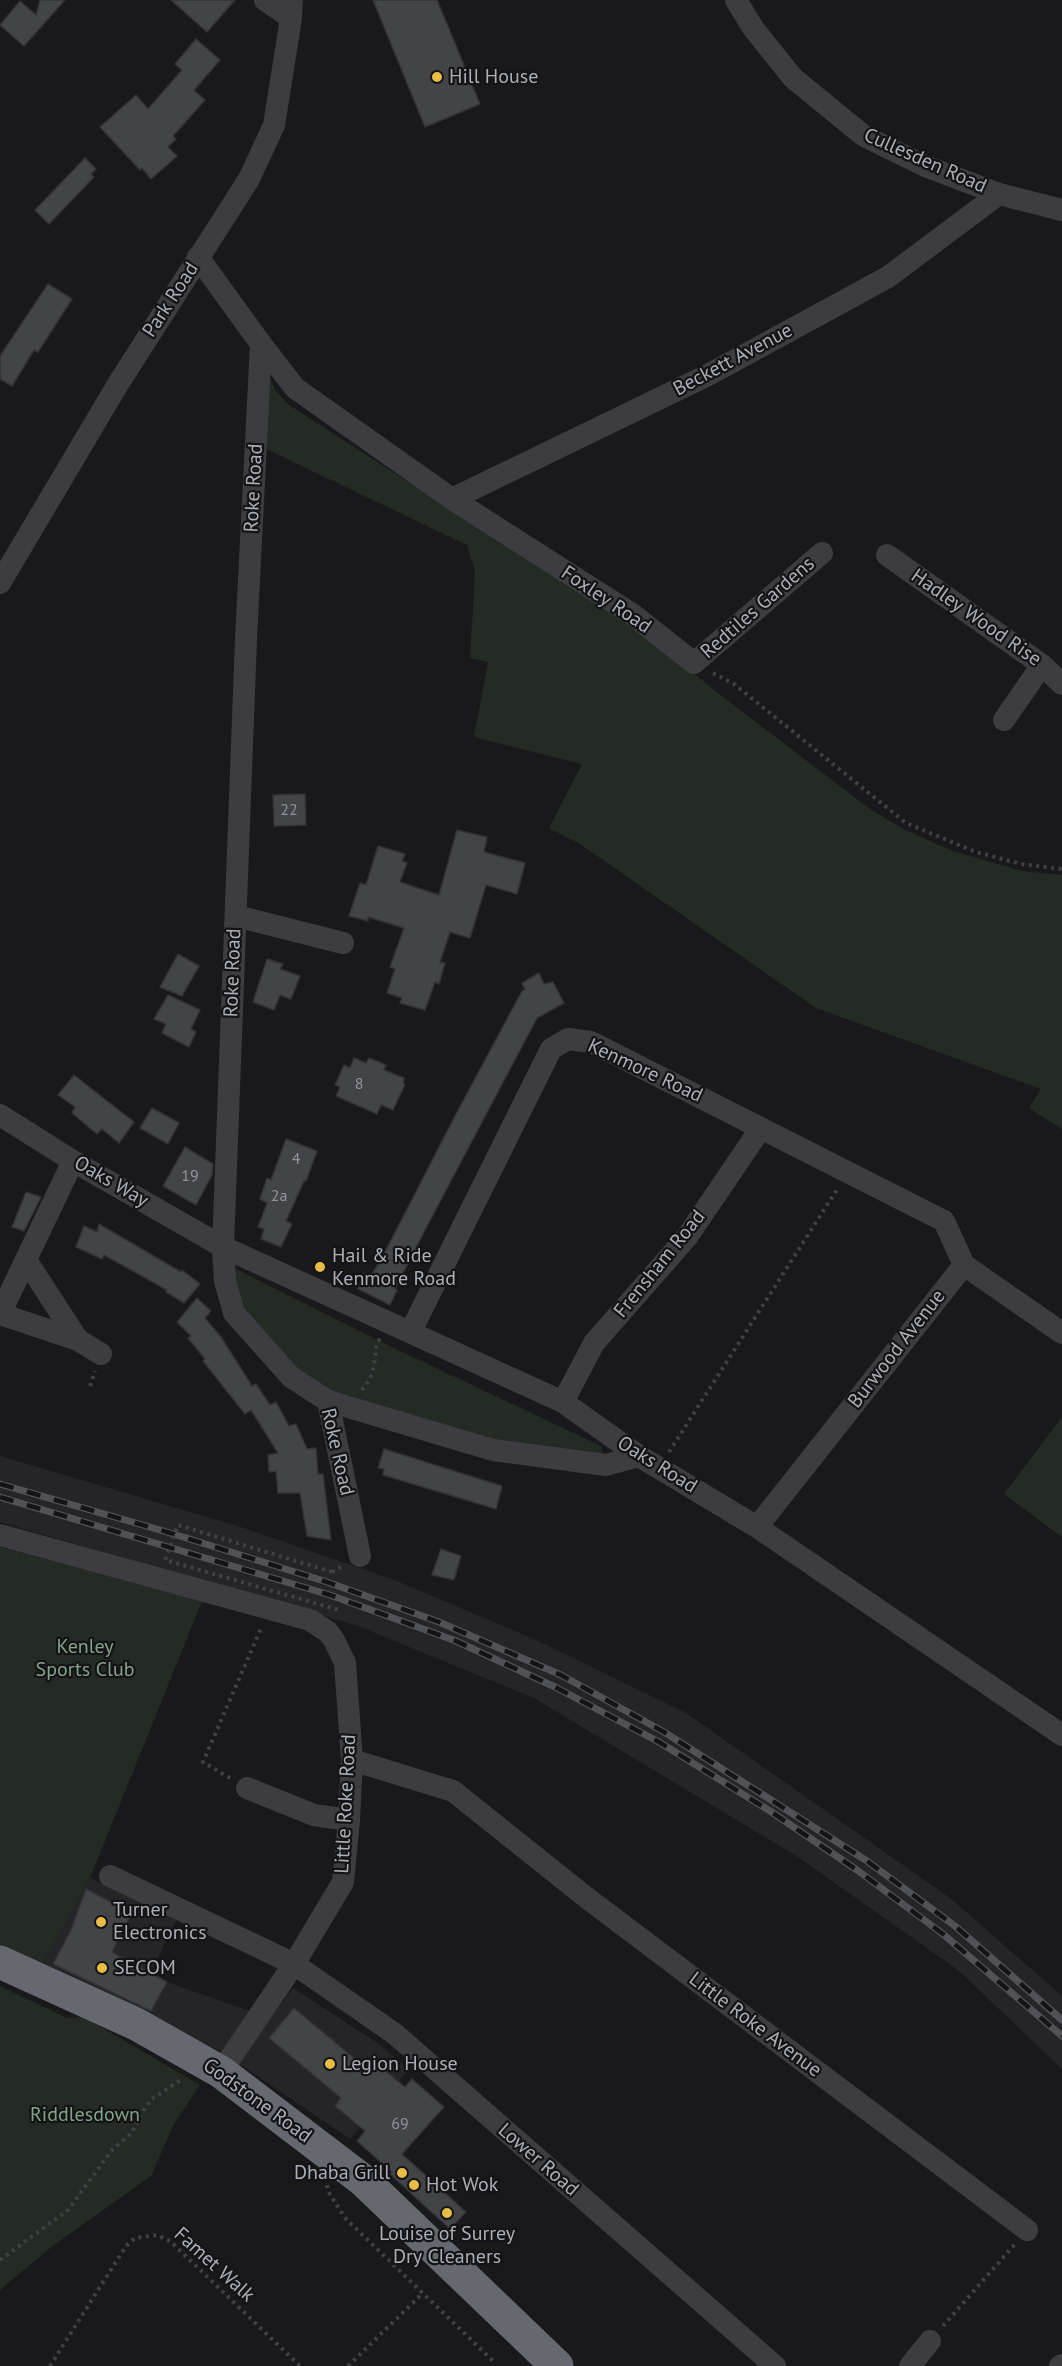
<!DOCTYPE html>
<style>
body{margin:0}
canvas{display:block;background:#19191b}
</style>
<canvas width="1062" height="2366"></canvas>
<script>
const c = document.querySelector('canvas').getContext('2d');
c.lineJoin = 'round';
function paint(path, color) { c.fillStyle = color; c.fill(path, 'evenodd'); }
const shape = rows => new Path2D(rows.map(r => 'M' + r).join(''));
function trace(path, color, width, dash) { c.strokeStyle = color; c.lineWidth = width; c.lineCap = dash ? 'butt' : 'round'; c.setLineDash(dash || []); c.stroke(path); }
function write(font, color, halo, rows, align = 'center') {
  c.font = font + ' "PT Sans",sans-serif'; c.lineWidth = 4.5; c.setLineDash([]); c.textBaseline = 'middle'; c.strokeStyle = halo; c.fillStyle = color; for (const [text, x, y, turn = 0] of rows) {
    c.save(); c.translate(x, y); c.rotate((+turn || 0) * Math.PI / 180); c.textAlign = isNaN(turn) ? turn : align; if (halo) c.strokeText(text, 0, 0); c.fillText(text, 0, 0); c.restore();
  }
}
paint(shape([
 [0,1456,241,1527,397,1581,536,1640,686,1713,950,1898,1062,1996,1062,2069,958,1970,798,1857,534,1698,358,1626,0,1522],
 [90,1878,177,1919,150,1973,167,1982,244,2009,272,2016,293,1988,379,2044,409,2069,350,2139,222,2052,42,1965]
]), '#252528');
paint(shape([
 [263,363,275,390,289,405,450,509,627,618,719,694,870,809,905,830,953,851,1022,871,1062,875,1062,1129,1029,1108,1041,1089,816,1008,580,844,549,828,582,764,474,737,488,662,470,658,475,572,467,545,262,447],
 [224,1263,379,1341,601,1446,606,1465,328,1401,234,1313],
 [1062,1417,1062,1537,1004,1494],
 [0,1547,202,1601,90,1878,42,1965,0,1947],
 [0,1986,67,2018,84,2017,200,2085,174,2124,151,2176,50,2248,0,2290]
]), '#232b24');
const building = shape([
 [40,0,65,0,24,46,0,25,20,1,36,15,40,0],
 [171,0,235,0,207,32,171,0],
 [373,0,437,0,480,104,425,127,373,0],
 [196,39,220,60,194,90,205,100,173,136,176,139,168,147,177,156,151,179,142,168,140,170,100,127,136,95,148,109,182,70,175,64,196,39],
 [85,158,96,169,91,174,94,177,49,224,35,210,85,158],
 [48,284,72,299,38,352,34,350,12,386,0,379,0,356,48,284],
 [305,794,306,825,274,826,273,795,305,794],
 [457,830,487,837,484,852,525,863,517,894,486,885,470,938,450,932,440,962,445,963,439,984,435,982,425,1010,400,1003,402,998,387,993,395,969,390,967,404,928,368,917,368,921,349,916,360,883,366,885,378,846,405,854,402,861,407,863,400,882,439,895,457,830],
 [178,954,199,966,182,996,160,987,178,954],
 [267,959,283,964,280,969,300,976,291,999,280,995,274,1010,253,1002,267,959],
 [539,973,544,984,553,982,564,1003,537,1018,425,1230,395,1289,397,1290,390,1305,358,1289,364,1273,371,1276,386,1250,455,1116,522,991,525,990,522,983,539,973],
 [168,995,200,1010,191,1029,196,1032,189,1047,162,1033,166,1024,154,1019,168,995],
 [354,1058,366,1063,369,1058,386,1065,384,1070,404,1078,403,1083,405,1084,393,1110,381,1105,377,1114,336,1096,340,1087,335,1085,344,1065,350,1068,354,1058],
 [74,1075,134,1122,119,1143,102,1129,97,1134,72,1113,75,1107,58,1095,74,1075],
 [152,1108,179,1123,168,1144,140,1128,152,1108],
 [286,1139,317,1151,306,1181,304,1181,286,1221,292,1224,281,1247,261,1239,264,1229,258,1227,267,1203,260,1199,267,1178,271,1180,286,1139],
 [185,1147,213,1164,212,1175,196,1205,163,1186,185,1147],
 [26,1192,41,1197,24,1231,12,1227,26,1192],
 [99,1224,181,1272,182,1270,200,1284,184,1303,166,1292,167,1290,104,1255,102,1259,76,1247,84,1226,97,1232,99,1224],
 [197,1298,211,1311,205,1318,221,1337,252,1386,256,1384,270,1405,276,1402,289,1426,296,1424,307,1449,316,1448,318,1474,323,1474,331,1540,307,1536,300,1493,278,1493,276,1471,269,1472,268,1455,278,1453,251,1410,245,1414,203,1361,205,1359,188,1338,191,1336,177,1322,197,1298],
 [384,1449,502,1486,496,1509,383,1475,384,1469,378,1468,384,1449],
 [441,1549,461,1556,454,1580,432,1575,441,1549],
 [86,1889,132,1913,112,1952,167,1982,151,2011,53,1964,71,1930,86,1889],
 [294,2008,366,2068,372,2060,405,2087,412,2079,444,2107,402,2154,466,2212,450,2229,390,2174,392,2172,357,2141,365,2131,335,2106,341,2098,269,2038,294,2008]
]);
paint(building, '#434448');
trace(building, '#333337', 1.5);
trace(shape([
 [713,673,734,684,906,823,976,852,1021,864,1062,869],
 [90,1386,95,1371],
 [362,1390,370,1379,374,1366,376,1347,380,1338],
 [669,1452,838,1188],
 [332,1572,344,1565],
 [230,1778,203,1762,262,1626],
 [327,2185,328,2191,345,2218,493,2361],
 [0,2260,68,2210,112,2150,132,2133,140,2115,152,2099,182,2079],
 [943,2326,1015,2244],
 [50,2366,126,2246,135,2238,157,2235,170,2241,300,2366],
 [348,2366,423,2293]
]), '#404146', 4, [3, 4.5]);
trace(shape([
 [265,0,291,18],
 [736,0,753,28,793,78,864,136,925,166,999,194,1062,210],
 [198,257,261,344,295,388,452,499,632,614,694,663,822,553],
 [261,344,246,639,223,1247,225,1281,234,1313,291,1377,328,1401,360,1556],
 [452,499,708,375,888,277,999,194],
 [887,555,1042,665,1062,684],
 [0,583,118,384,249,179,274,125,291,18,292,0],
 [1004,720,1042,665],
 [236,916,343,943],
 [0,1115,73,1161,223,1247,563,1402,639,1456,757,1527,1062,1735],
 [26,1260,78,1340],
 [0,1314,73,1161],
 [0,1314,78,1340,101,1354],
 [411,1331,551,1049,568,1039,591,1042,944,1221,964,1265],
 [328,1401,493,1450,606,1465,639,1456],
 [563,1402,594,1343,687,1237,761,1128],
 [757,1527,964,1265,1062,1333],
 [0,1535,310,1620,328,1632,334,1640,345,1663,352,1760,349,1820,343,1882,294,1964,221,2072],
 [352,1760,453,1791,587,1898,1027,2230],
 [247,1788,314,1815,349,1820],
 [110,1876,294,1964,395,2034,775,2366],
 [910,2366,930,2341],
 [1060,2366,1062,2365]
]), '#3c3c41', 22);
trace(shape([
 [0,1962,136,2024,221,2072,364,2181,557,2366]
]), '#666870', 33);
const rail = shape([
 [0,1484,167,1532,327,1582,439,1622,561,1675,664,1732,867,1861,955,1926,1062,2020],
 [0,1497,330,1595,456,1641,555,1687,659,1742,770,1811,857,1870,943,1934,1062,2036]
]);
trace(rail, '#515258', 7);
trace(rail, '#141416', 4.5, [14]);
trace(shape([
 [332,1572,178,1525,165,1560,339,1610]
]), '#404146', 4, [3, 4.5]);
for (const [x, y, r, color] of [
 [437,77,6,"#e7bd45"],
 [320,1267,6,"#e7bd45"],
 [101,1922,6,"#e7bd45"],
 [102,1968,6,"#e7bd45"],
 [330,2064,6,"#e7bd45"],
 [402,2173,6,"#e7bd45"],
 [414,2185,6,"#e7bd45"],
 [447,2213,6,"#e7bd45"]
]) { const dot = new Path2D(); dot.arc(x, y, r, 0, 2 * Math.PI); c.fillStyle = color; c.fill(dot); trace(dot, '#141416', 2); }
write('16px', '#92949d', null, [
 ["22",289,810],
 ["8",359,1084],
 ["4",296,1159],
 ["19",190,1176],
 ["2a",279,1196],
 ["69",400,2124]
]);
write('20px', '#acafb9', '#141416', [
 ["Hill House",449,77],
 ["Hail & Ride",332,1256],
 ["Kenmore Road",332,1279],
 ["Turner",113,1910],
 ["Electronics",113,1933],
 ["SECOM",114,1968],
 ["Legion House",342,2064],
 ["Dhaba Grill",390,2173,"right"],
 ["Hot Wok",426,2185],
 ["Louise of Surrey",447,2234,"center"],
 ["Dry Cleaners",447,2257,"center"]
], 'left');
write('20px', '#acafb9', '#141416', [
 ["Cullesden Road",925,161,24],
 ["Park Road",171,300,-57],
 ["Beckett Avenue",733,360,-28],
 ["Roke Road",254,488,-87],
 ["Foxley Road",606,600,34],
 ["Redtiles Gardens",758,608,-41],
 ["Hadley Wood Rise",976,618,35],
 ["Roke Road",233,973,-88],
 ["Kenmore Road",645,1071,25],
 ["Oaks Way",111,1182,30],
 ["Frensham Road",660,1264,-51],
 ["Burwood Avenue",897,1349,-52],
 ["Roke Road",337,1452,77],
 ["Oaks Road",657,1465,32],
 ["Little Roke Road",346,1804,-87],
 ["Little Roke Avenue",755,2025,37],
 ["Godstone Road",257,2101,36],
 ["Lower Road",538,2160,41],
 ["Famet Walk",214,2265,42]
]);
write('20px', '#84a389', '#141416', [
 ["Kenley",85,1647],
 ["Sports Club",85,1670],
 ["Riddlesdown",85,2115]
]);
</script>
